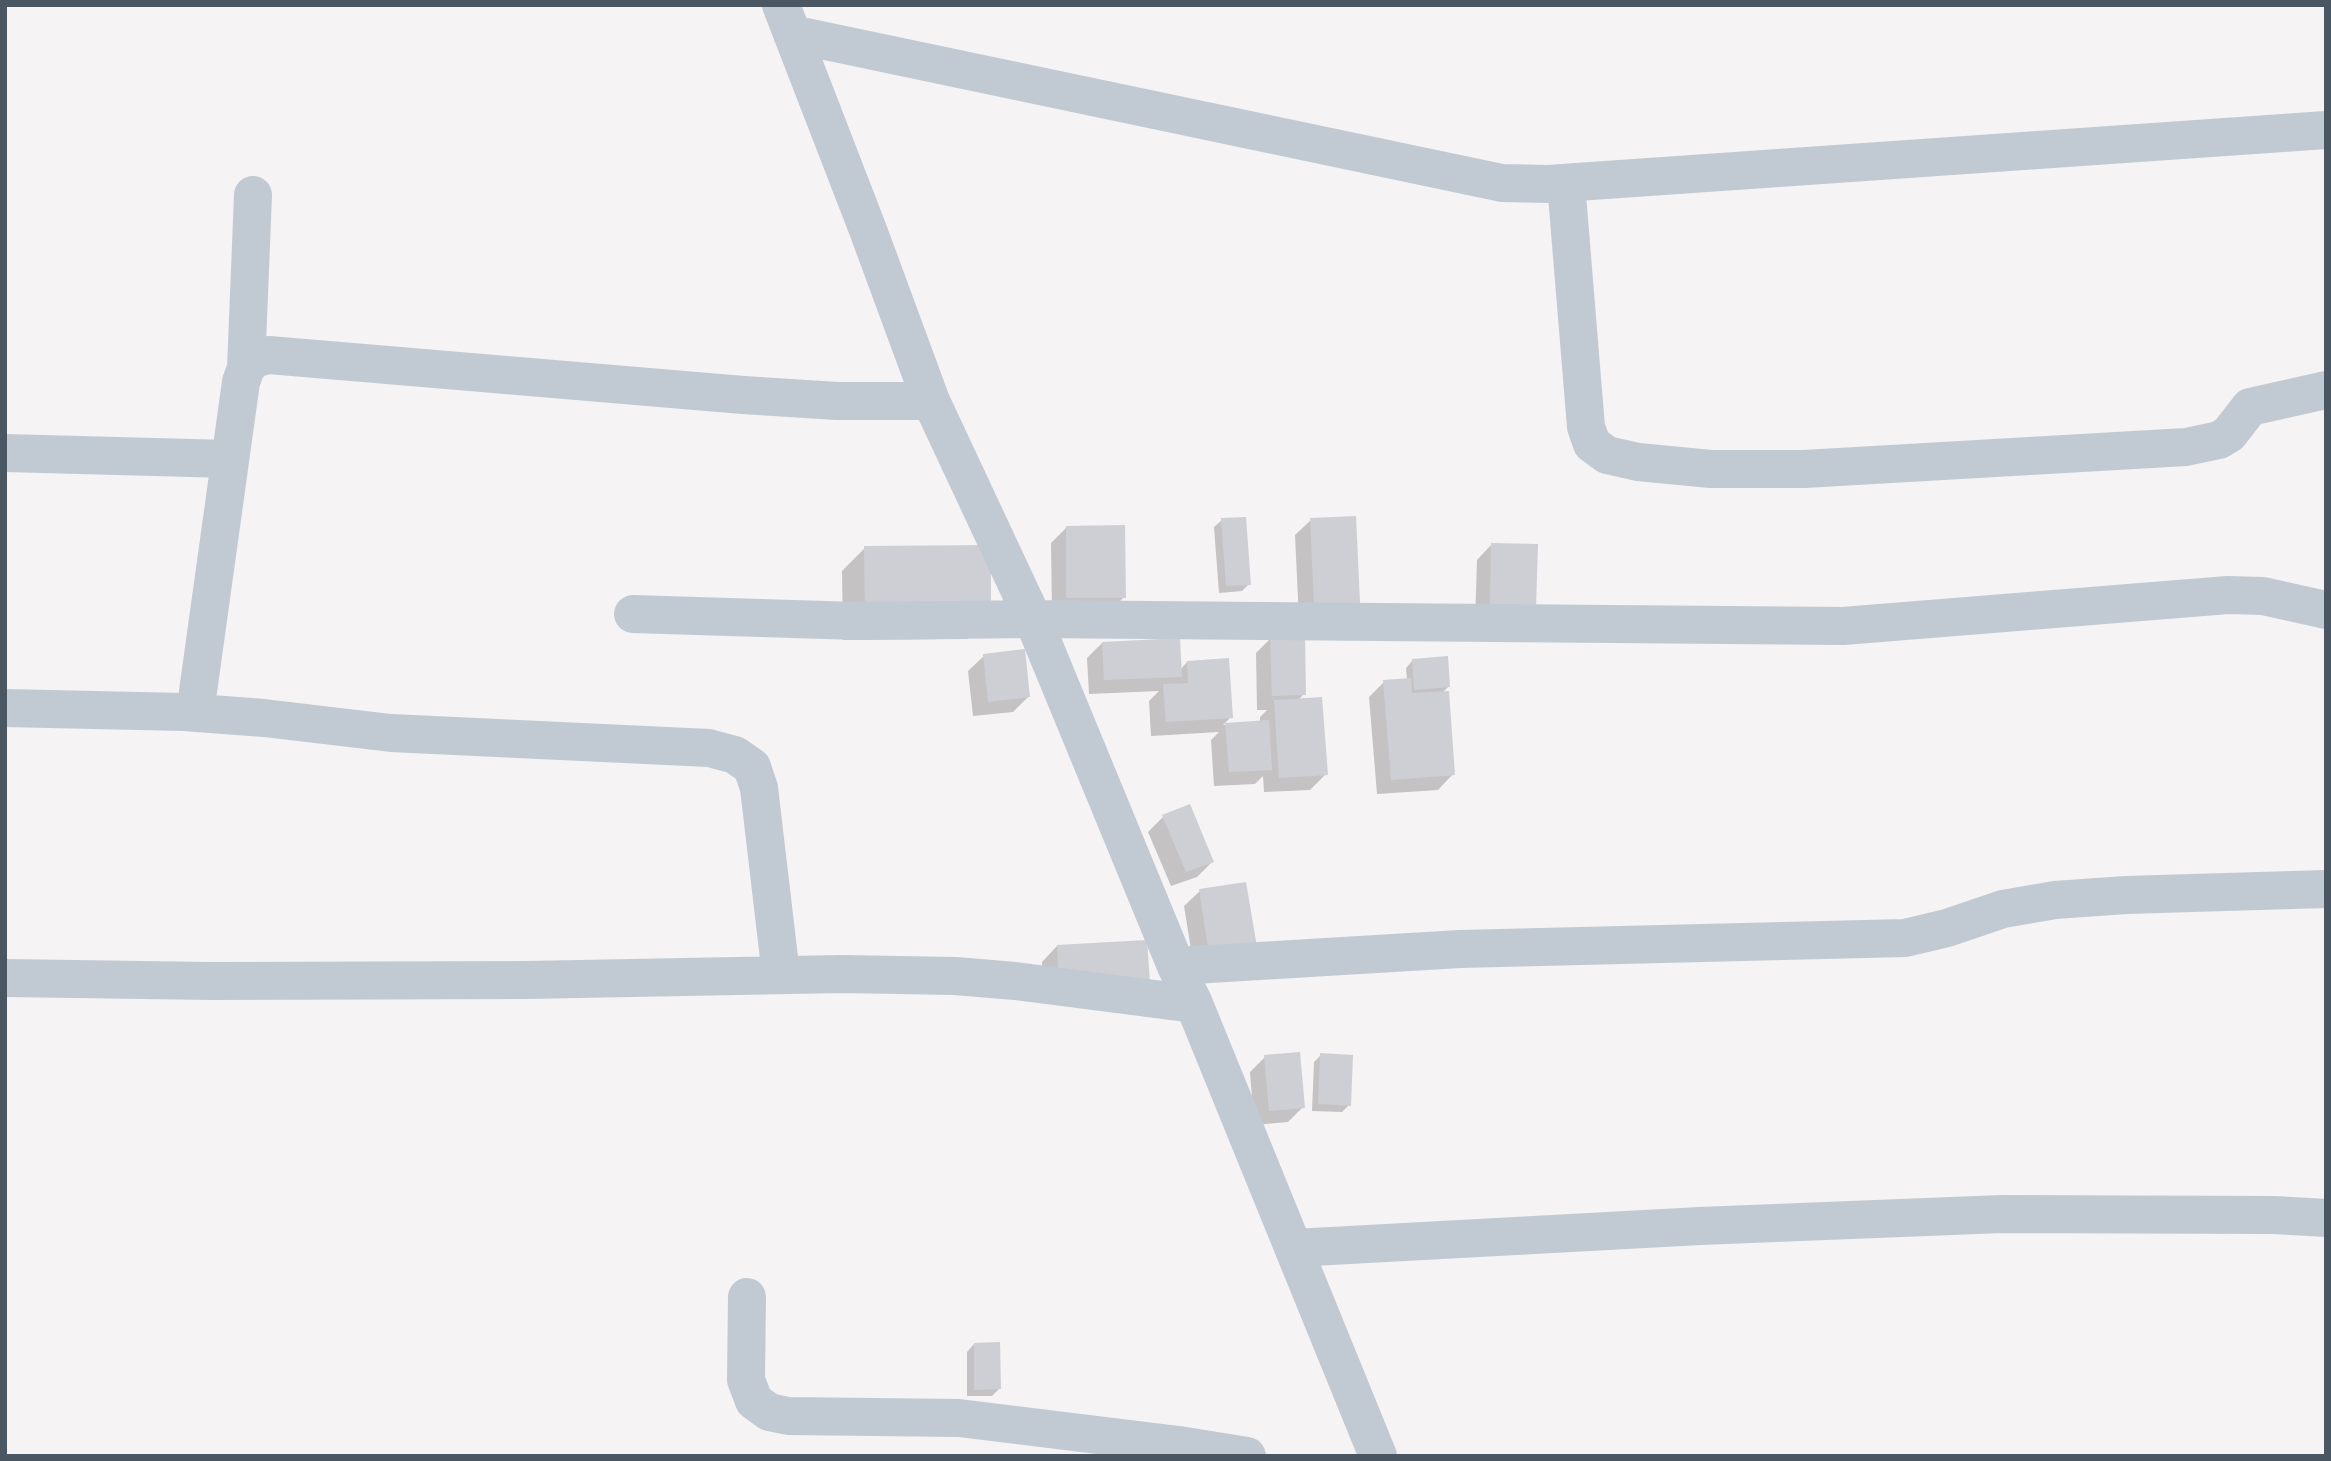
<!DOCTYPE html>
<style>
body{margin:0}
#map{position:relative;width:2331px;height:1461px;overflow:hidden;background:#f5f3f3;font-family:Roboto,sans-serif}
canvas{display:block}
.frame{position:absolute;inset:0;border:7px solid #4a5661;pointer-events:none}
</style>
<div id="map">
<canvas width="2331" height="1461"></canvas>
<div class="frame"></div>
</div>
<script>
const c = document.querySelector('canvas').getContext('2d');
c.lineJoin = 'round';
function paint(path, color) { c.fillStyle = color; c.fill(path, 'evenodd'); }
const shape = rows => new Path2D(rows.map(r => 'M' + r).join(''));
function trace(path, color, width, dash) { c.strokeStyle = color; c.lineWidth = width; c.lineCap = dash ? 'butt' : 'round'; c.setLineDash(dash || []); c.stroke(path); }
paint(shape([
 [1222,520,1249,584,1242,591,1219,593,1214,527],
 [1311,520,1358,603,1299,620,1295,535],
 [1066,528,1124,597,1109,612,1052,612,1051,543],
 [1492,544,1534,607,1475,622,1477,560],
 [865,548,990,617,967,639,843,640,842,571],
 [1271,638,1304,694,1298,700,1326,774,1310,790,1264,792,1263,776,1255,784,1214,786,1211,740,1219,732,1151,736,1149,701,1159,691,1089,694,1087,658,1102,643,1180,670,1187,662,1231,717,1223,725,1260,723,1260,717,1267,710,1257,710,1256,653],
 [984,656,1028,697,1013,712,973,716,968,671],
 [1413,660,1448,687,1442,693,1453,774,1438,790,1377,794,1369,697,1384,682,1407,680,1406,668],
 [1163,817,1212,862,1197,877,1171,886,1148,832],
 [1245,884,1194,968,1184,906,1200,891],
 [1146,942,1044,1001,1042,962,1057,946],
 [1321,1055,1349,1105,1342,1112,1312,1111,1314,1062],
 [1265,1057,1303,1107,1288,1122,1254,1125,1250,1072],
 [974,1344,999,1389,992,1396,967,1396,967,1352]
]), '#0003');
paint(shape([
 [1356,516,1360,603,1314,605,1310,518],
 [1246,517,1251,585,1226,586,1221,518],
 [1125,525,1126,598,1066,598,1066,526],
 [1491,543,1538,544,1536,608,1490,607],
 [991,545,991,617,865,618,864,546],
 [1270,636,1305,636,1306,695,1272,696],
 [1180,638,1182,677,1104,680,1102,642],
 [1025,649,1030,697,988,702,983,654],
 [1448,656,1450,687,1414,690,1412,659],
 [1229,658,1233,718,1166,722,1163,684,1188,683,1187,661],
 [1411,678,1412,693,1449,691,1455,775,1391,780,1383,680],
 [1322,697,1328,775,1279,778,1274,700],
 [1269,720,1272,770,1229,772,1225,723],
 [1190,804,1214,862,1186,872,1162,815],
 [1246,882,1257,947,1209,954,1199,889],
 [1147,940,1150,982,1059,987,1057,945],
 [1300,1052,1305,1108,1269,1111,1264,1055],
 [1320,1053,1353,1055,1351,1106,1318,1104],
 [1000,1342,1001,1389,974,1390,974,1343]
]), '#cdcfd5');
trace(shape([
 [781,5,868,230,931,401,1033,619,1176,966,1194,1004,1378,1456],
 [792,34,1502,183,1548,184,2326,130],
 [1566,183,1586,427,1592,444,1607,455,1638,462,1711,469,1804,469,2186,447,2219,440,2229,434,2250,407,2326,390],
 [246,368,253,195],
 [5,453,229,459],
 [633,614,857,621,1033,619,1843,626,2228,595,2263,596,2326,610],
 [5,708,184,712,264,718,391,733,709,748,735,755,752,767,759,788,781,975],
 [195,713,241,382,246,368,254,359,269,355,743,395,837,401,931,401],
 [1176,966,1460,949,1905,938,1947,928,2003,909,2055,900,2126,895,2326,889],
 [5,978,212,981,527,980,842,974,955,976,1015,981,1194,1004],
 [1294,1248,1700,1226,2002,1214,2274,1215,2326,1218],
 [747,1297,746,1380,754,1401,769,1412,788,1416,959,1418,1179,1445,1247,1456]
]), '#c1cad2', 38);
</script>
